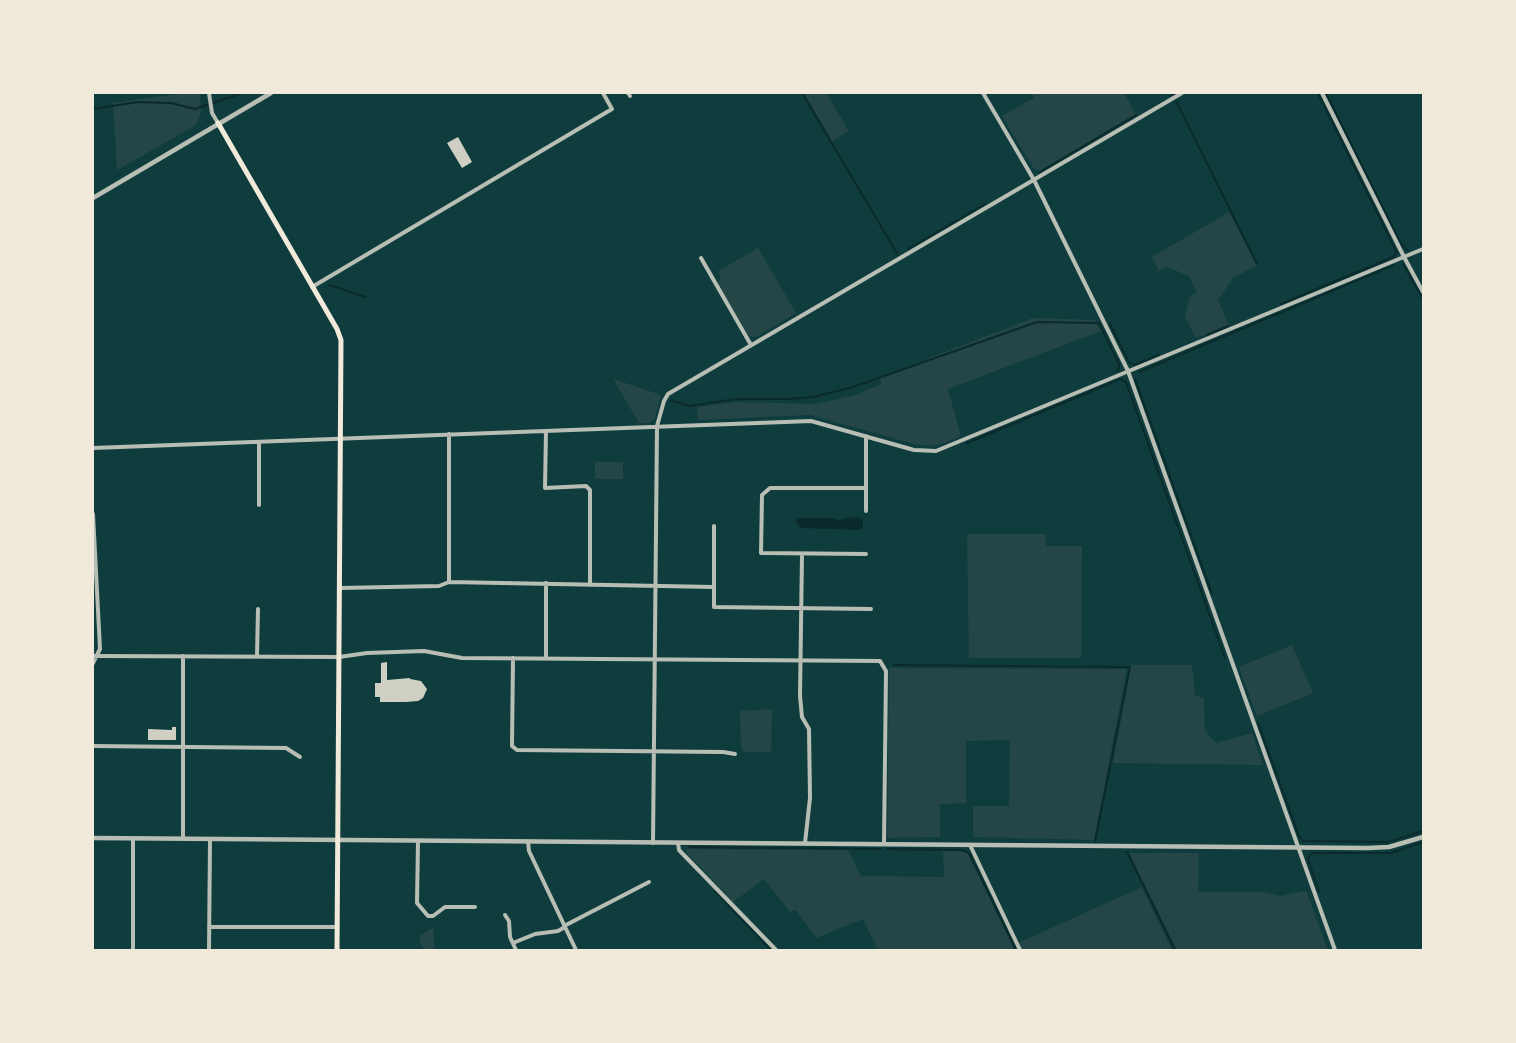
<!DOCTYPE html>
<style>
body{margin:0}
#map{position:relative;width:1516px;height:1043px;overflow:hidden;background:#0f3d3e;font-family:"Alegreya Sans",sans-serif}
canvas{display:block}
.frame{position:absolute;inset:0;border:94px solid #f1e9da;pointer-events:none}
</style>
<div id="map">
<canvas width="1516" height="1043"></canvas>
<div class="frame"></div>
</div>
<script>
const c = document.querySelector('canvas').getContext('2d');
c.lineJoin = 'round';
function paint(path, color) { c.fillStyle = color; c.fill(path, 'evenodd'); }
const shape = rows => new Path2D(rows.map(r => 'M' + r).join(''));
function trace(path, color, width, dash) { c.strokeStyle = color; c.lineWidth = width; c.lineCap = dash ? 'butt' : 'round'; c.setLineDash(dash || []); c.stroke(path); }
paint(shape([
 [185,93,200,93,201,113,196,125,117,170,113,103],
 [804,93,826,93,849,131,832,141],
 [1031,93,1124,93,1136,114,1039,171,1034,169,1002,116,1034,98],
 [1229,212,1257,265,1233,278,1218,300,1229,325,1196,338,1185,317,1190,296,1197,293,1189,276,1167,267,1159,271,1152,257],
 [758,248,796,313,756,337,749,336,718,283,721,276,718,271],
 [1033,318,1095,320,1101,331,948,389,961,436,945,443,933,446,914,444,810,415,698,420,697,407,738,402,816,404,856,395,881,384,880,377],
 [613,379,661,395,655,418,649,423,639,423],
 [595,462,623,462,623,479,595,479],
 [967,534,1045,534,1046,546,1082,546,1081,658,969,658],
 [1292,645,1313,693,1257,716,1239,667],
 [1131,665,1192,665,1195,695,1204,698,1205,731,1216,743,1252,733,1263,765,1113,763],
 [889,668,1127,669,1094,840,973,837,973,806,1009,806,1010,740,966,741,966,803,940,804,940,837,887,838],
 [772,709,771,752,743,752,741,745,740,711],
 [687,849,848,850,861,876,944,877,943,851,962,851,968,854,1015,950,878,950,863,919,816,938,796,910,790,912,764,879,733,902,686,852],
 [1129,853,1199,853,1198,892,1263,892,1280,896,1306,891,1328,950,1177,950],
 [1142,887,1172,950,1022,950,1018,943],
 [430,929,434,929,434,950,425,950,420,943,420,936]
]), '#244646');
paint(shape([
 [854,517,859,517,863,521,863,528,860,530,801,528,796,522,797,519,800,518,830,518,839,520]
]), '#0a2a2b');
trace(shape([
 [802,93,898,255],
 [1318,93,1397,253],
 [1326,93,1402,246,1408,250],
 [1172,95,1176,93],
 [1176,101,1257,264],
 [93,109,138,102,171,103,195,109,242,93],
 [1040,172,1136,115],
 [908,249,985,204],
 [1403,264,1423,299],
 [329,285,366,297],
 [1281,304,1393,257,1397,252],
 [1110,324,1129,362,1134,365,1159,355],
 [1207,335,1228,326],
 [1139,372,1394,265],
 [1120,379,1126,382,1225,658],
 [1135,379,1212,594],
 [671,400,689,406,736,399,789,399,813,397,853,387,1037,322,1099,323,1119,364,1118,371],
 [967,443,1118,380],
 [893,665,1130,667,1095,841],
 [1258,723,1299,836,1303,841,1388,842,1423,831],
 [689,847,880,849],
 [887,849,962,850,969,853,1016,950],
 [1127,852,1175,950],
 [715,891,771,950],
 [1319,892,1308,859,1311,853,1391,853,1423,842]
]), '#0a2a2b', 2);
paint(shape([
 [458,137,472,162,462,168,447,143],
 [387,662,387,680,410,678,410,679,421,681,427,689,423,698,418,701,406,702,380,702,380,697,375,697,375,683,381,683,381,663],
 [172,727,176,727,176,740,148,740,148,729,172,730]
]), '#cfcfc3');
trace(shape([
 [209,93,212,113,218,123],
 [628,93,630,96],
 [983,93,1034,180,1128,371,1335,950],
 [1322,93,1404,257,1423,292],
 [701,258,751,345],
 [312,287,612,109,603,93],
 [546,431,545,488,586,486,590,490,590,585],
 [449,434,449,582],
 [866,436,866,511],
 [259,443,259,505],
 [93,448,811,421,914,450,936,451,1423,249],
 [866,488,770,488,762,495,761,553,866,554],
 [93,514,100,649,93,663],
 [714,526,714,607,871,609],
 [802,554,800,696,802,717,809,729,810,798,805,843],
 [546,583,546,658],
 [340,588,439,586,449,582,714,587],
 [93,656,339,657,367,653,424,651,462,658,880,661,886,671,884,844],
 [183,656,183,839],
 [257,656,258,609],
 [513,658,512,746,517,750,723,752,735,754],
 [93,746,286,748,300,757],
 [418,841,417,903,428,916,433,916,445,907,475,907],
 [528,842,529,851,576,950],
 [653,843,657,426,664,401,668,394,1182,93],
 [678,843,679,850,776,950],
 [970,845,1020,950],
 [505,915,509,921,510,937,516,950],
 [564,926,649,882],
 [209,927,337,927],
 [513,943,535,934,558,931,565,927],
 [133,950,133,839],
 [209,950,210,840]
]), '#b8beb3', 4);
trace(shape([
 [93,198,271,93],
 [93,838,1368,848,1389,847,1423,837]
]), '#b8beb3', 4.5);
trace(shape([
 [218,123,337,329,341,340,337,950]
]), '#f1e9da', 5);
</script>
